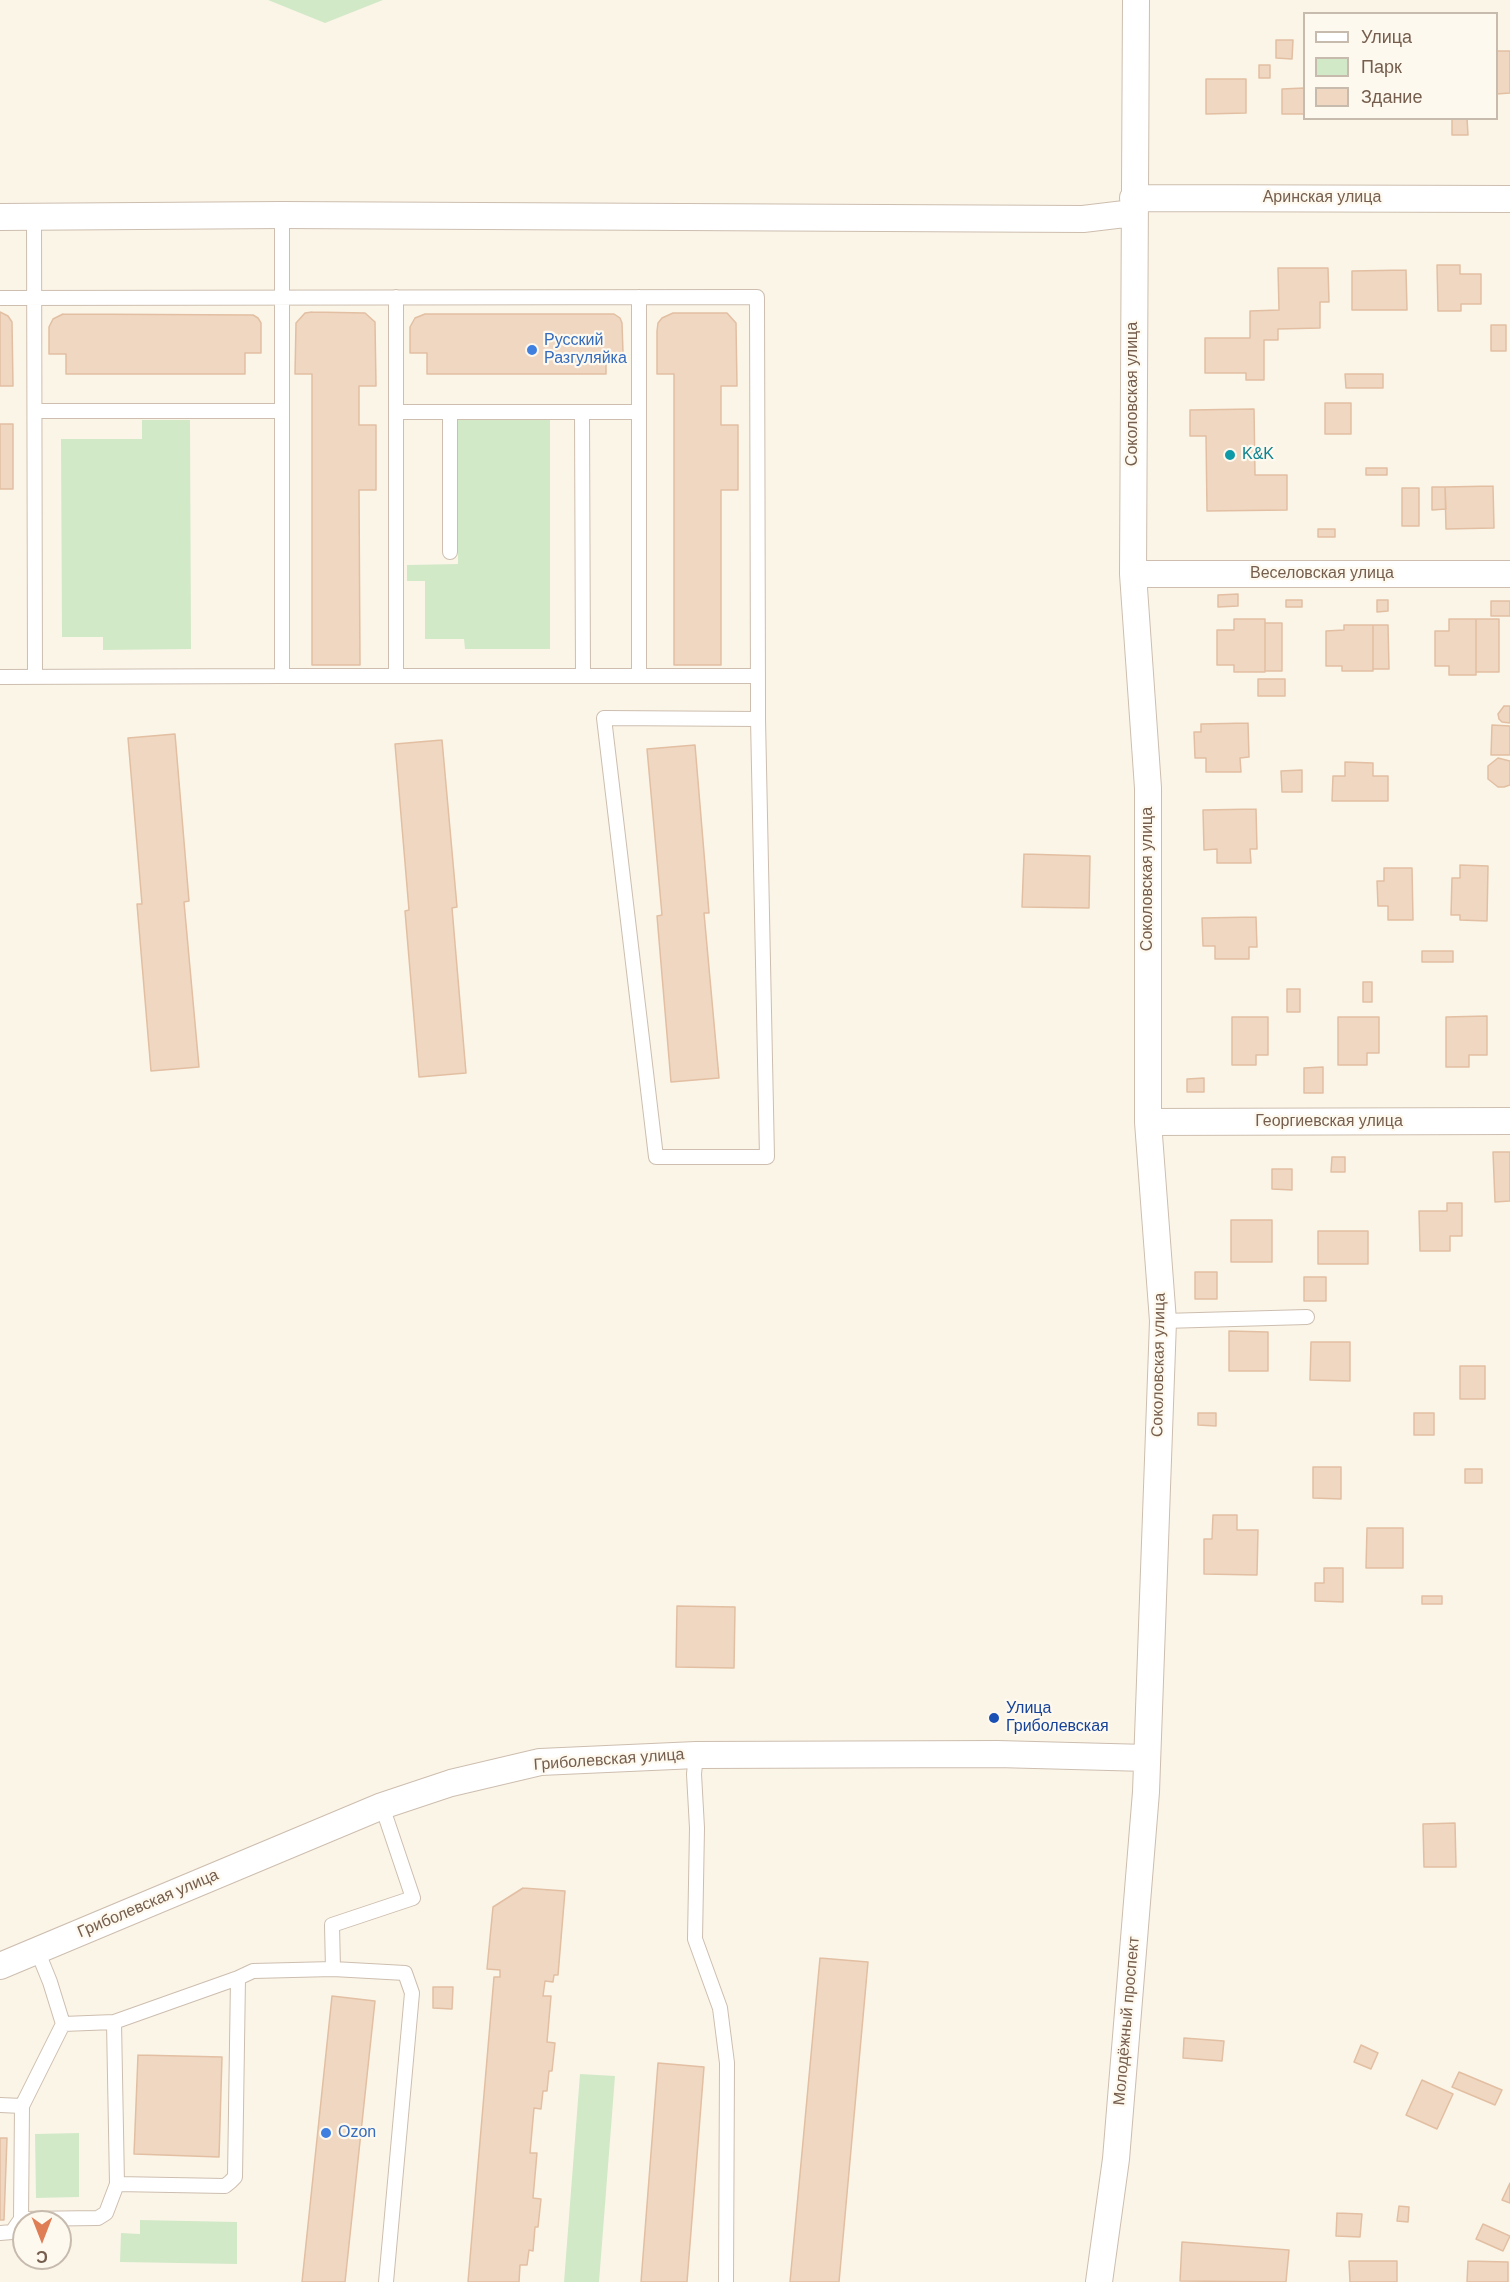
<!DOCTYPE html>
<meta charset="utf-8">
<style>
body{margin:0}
#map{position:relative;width:1510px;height:2282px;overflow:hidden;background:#fbf5e8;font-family:Helvetica,sans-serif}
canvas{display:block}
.legend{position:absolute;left:1303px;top:12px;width:195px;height:108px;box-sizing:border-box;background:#fef9ef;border:2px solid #c7bbae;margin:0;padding:8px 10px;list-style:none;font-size:18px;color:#755e4d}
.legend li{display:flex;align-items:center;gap:12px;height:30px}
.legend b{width:30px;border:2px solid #c7bbae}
.north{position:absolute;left:12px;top:2210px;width:60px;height:60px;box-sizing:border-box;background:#fef9ef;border:2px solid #c7bbae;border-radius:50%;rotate:180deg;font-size:16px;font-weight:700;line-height:24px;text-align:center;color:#755e4d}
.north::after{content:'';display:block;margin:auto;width:21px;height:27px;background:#df7d54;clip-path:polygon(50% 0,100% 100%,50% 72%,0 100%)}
</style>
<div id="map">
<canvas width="1510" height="2282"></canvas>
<ul class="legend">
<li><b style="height:8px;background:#fff"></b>Улица</li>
<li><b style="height:16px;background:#d2e9c7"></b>Парк</li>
<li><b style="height:16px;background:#f0d7c1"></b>Здание</li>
</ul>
<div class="north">С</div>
</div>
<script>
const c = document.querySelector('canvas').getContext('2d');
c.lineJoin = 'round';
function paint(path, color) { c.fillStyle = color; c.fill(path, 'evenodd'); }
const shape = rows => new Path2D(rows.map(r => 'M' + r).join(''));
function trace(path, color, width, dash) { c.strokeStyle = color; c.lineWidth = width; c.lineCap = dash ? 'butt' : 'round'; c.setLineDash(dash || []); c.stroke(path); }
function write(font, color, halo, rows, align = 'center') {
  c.font = font + ' Helvetica,sans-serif'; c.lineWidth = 4.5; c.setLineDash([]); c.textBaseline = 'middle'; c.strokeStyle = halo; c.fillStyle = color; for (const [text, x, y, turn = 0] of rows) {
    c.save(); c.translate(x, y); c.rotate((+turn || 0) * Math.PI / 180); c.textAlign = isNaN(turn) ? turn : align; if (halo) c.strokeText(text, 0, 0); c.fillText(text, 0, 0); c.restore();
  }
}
paint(shape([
 [268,0,383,0,325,23],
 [550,419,550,649,465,649,464,639,425,639,425,581,407,581,407,565,458,564,458,420],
 [142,420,190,420,191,649,103,650,103,637,62,637,61,439,142,439],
 [580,2074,615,2076,599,2282,564,2282],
 [79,2133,79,2197,36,2198,35,2134],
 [140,2220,237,2222,237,2264,120,2262,121,2233,140,2234]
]), '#d2e9c7');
const building = shape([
 [1276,40,1293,40,1292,59,1276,58,1276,40],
 [1496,51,1510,51,1510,93,1496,94,1496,51],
 [1259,65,1270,65,1270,78,1259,78,1259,65],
 [1206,79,1246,79,1246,113,1206,114,1206,79],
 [1304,88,1304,114,1282,114,1282,89,1304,88],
 [1452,118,1467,118,1468,135,1452,135,1452,118],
 [1437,265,1460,265,1460,274,1481,274,1481,304,1461,304,1461,311,1438,311,1437,265],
 [1278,268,1328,268,1329,302,1320,302,1320,328,1278,329,1278,340,1264,340,1264,380,1246,380,1246,373,1205,373,1205,338,1250,338,1250,311,1279,310,1278,268],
 [1406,270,1407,310,1352,310,1352,271,1406,270],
 [0,312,8,316,12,322,13,386,0,386,0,312],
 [312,312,365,313,375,322,376,386,359,386,359,425,376,425,376,490,359,490,360,665,312,665,312,374,295,374,296,323,305,313,312,312],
 [673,313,727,313,736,323,737,386,721,386,721,425,738,425,738,490,721,490,721,665,674,665,674,374,657,374,657,331,658,323,662,318,673,313],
 [63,314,253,315,258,318,261,323,261,353,245,353,245,374,66,374,66,354,49,354,49,327,53,319,63,314],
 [425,314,614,314,620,318,622,323,623,353,606,353,606,374,427,374,427,353,410,353,410,327,415,318,425,314],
 [1491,325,1506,325,1506,351,1491,351,1491,325],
 [1345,374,1383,374,1383,388,1346,388,1345,374],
 [1325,403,1351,403,1351,434,1325,434,1325,403],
 [1254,409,1255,475,1287,475,1287,510,1207,511,1206,436,1190,436,1190,410,1254,409],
 [0,424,13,424,13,489,0,489,0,424],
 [1366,468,1387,468,1387,475,1366,475,1366,468],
 [1493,486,1494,528,1446,529,1445,487,1493,486],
 [1432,487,1445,487,1446,509,1432,510,1432,487],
 [1402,488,1419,488,1419,526,1402,526,1402,488],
 [1318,529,1335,529,1335,537,1318,537,1318,529],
 [1238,594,1238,606,1218,607,1218,595,1238,594],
 [1286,600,1302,600,1302,607,1286,607,1286,600],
 [1377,600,1388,600,1388,611,1377,612,1377,600],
 [1491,601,1510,601,1510,616,1491,616,1491,601],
 [1234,619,1265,619,1265,672,1234,672,1234,665,1217,665,1217,630,1234,630,1234,619],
 [1449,619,1476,619,1476,675,1449,675,1449,666,1435,666,1435,631,1449,631,1449,619],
 [1476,619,1499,619,1499,672,1476,672,1476,619],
 [1265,623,1282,623,1282,671,1265,671,1265,623],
 [1344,625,1373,625,1373,671,1342,671,1342,666,1326,666,1326,631,1344,630,1344,625],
 [1373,625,1388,625,1389,669,1373,669,1373,625],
 [1258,679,1285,679,1285,696,1258,696,1258,679],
 [1504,706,1510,706,1510,723,1502,722,1499,719,1498,714,1504,706],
 [1248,723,1249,757,1240,758,1241,772,1206,772,1206,758,1195,758,1194,732,1201,732,1201,724,1248,723],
 [1492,725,1510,726,1510,755,1491,755,1492,725],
 [175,734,189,901,184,902,199,1067,151,1071,137,904,142,904,128,738,175,734],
 [442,740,457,907,452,908,466,1073,419,1077,405,911,409,910,395,744,442,740],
 [695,745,709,913,704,913,719,1078,671,1082,657,916,662,915,647,749,695,745],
 [1498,758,1510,761,1510,785,1504,787,1498,787,1488,779,1488,766,1498,758],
 [1345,762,1373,763,1373,776,1388,776,1388,801,1332,801,1333,776,1345,776,1345,762],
 [1302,770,1302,792,1282,792,1281,771,1302,770],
 [1256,809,1257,849,1250,849,1251,863,1217,863,1217,849,1204,850,1203,810,1256,809],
 [1024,854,1090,856,1089,908,1022,907,1024,854],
 [1460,865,1488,866,1487,921,1460,920,1460,915,1451,915,1452,878,1460,878,1460,865],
 [1384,868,1412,868,1413,920,1388,920,1388,906,1378,906,1377,881,1384,881,1384,868],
 [1256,917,1257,947,1249,947,1249,959,1215,959,1215,946,1203,946,1202,918,1256,917],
 [1422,951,1453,951,1453,962,1422,962,1422,951],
 [1363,982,1372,982,1372,1002,1363,1002,1363,982],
 [1287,989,1300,989,1300,1012,1287,1012,1287,989],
 [1487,1016,1487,1055,1469,1055,1469,1067,1446,1067,1446,1017,1487,1016],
 [1232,1017,1268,1017,1268,1055,1256,1055,1256,1065,1232,1065,1232,1017],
 [1338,1017,1379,1017,1379,1053,1367,1053,1367,1065,1338,1065,1338,1017],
 [1323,1067,1323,1093,1304,1093,1304,1068,1323,1067],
 [1204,1078,1204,1092,1187,1092,1187,1079,1204,1078],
 [1493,1152,1510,1152,1510,1201,1495,1202,1493,1152],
 [1332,1157,1345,1157,1345,1172,1331,1172,1332,1157],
 [1272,1169,1292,1169,1292,1190,1272,1189,1272,1169],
 [1447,1203,1462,1203,1462,1236,1450,1236,1450,1251,1420,1251,1419,1211,1447,1211,1447,1203],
 [1231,1220,1272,1220,1272,1262,1231,1262,1231,1220],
 [1318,1231,1368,1231,1368,1264,1318,1264,1318,1231],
 [1195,1272,1217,1272,1217,1299,1195,1299,1195,1272],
 [1304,1277,1326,1277,1326,1301,1304,1301,1304,1277],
 [1229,1331,1268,1332,1268,1371,1229,1371,1229,1331],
 [1311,1342,1350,1342,1350,1381,1310,1380,1311,1342],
 [1460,1366,1485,1366,1485,1399,1460,1399,1460,1366],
 [1198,1413,1216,1413,1216,1426,1198,1425,1198,1413],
 [1414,1413,1434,1413,1434,1435,1414,1435,1414,1413],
 [1313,1467,1341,1467,1341,1499,1313,1498,1313,1467],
 [1465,1469,1482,1469,1482,1483,1465,1483,1465,1469],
 [1213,1515,1237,1515,1237,1530,1258,1530,1257,1575,1204,1574,1204,1539,1212,1539,1213,1515],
 [1367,1528,1403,1528,1403,1568,1366,1568,1367,1528],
 [1324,1568,1343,1568,1343,1602,1315,1601,1315,1583,1324,1583,1324,1568],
 [1422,1596,1442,1596,1442,1604,1422,1604,1422,1596],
 [677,1606,735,1607,734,1668,676,1667,677,1606],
 [1455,1823,1456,1867,1424,1867,1423,1824,1455,1823],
 [523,1888,565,1891,558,1975,554,1975,553,1982,545,1981,543,1996,551,1996,547,2042,555,2043,552,2071,549,2071,547,2091,543,2091,541,2109,534,2108,530,2153,537,2153,533,2198,541,2199,538,2227,535,2227,533,2251,529,2250,527,2265,520,2265,519,2282,468,2282,494,1977,500,1977,500,1970,487,1969,493,1907,523,1888],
 [820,1958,868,1962,839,2282,790,2282,820,1958],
 [433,1987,453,1987,452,2009,433,2008,433,1987],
 [332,1996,375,2001,345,2282,302,2282,332,1996],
 [1184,2038,1224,2041,1222,2061,1183,2058,1184,2038],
 [1361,2045,1378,2053,1371,2069,1354,2062,1361,2045],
 [138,2055,222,2057,219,2157,134,2154,138,2055],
 [658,2063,704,2067,687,2282,641,2282,658,2063],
 [1459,2072,1502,2090,1495,2105,1452,2087,1459,2072],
 [1422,2080,1453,2094,1437,2129,1406,2115,1422,2080],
 [0,2138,7,2138,4,2220,0,2220,0,2138],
 [1510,2183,1510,2203,1502,2200,1510,2183],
 [1399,2206,1409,2207,1408,2222,1397,2221,1399,2206],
 [1337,2213,1362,2214,1360,2237,1336,2236,1337,2213],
 [1483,2224,1510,2236,1503,2251,1476,2239,1483,2224],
 [1182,2242,1289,2250,1286,2282,1180,2281,1182,2242],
 [1349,2261,1397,2261,1397,2282,1350,2282,1349,2261],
 [1468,2261,1508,2262,1508,2282,1467,2282,1468,2261]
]);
paint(building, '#f0d7c1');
trace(building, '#e2bfa2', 1.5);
const lane = shape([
 [34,218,35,677],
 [396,297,396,676],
 [639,297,639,676],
 [0,298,757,297,758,700,758,719,767,1157,656,1157,604,718,758,719],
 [35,411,282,411],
 [396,412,639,412],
 [450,412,450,552],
 [582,412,583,676],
 [282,676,758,676],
 [0,677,282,676,282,215],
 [1163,1321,1307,1317],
 [696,1755,694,1774,697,1828,695,1939,720,2008,727,2063,726,2282],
 [382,1806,413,1898,332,1925,333,1969,405,1973,412,1993,386,2282],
 [238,1978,253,1971,333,1969],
 [63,2024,114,2022,117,2184,225,2186,230,2182,235,2177,238,1978,114,2022],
 [0,2105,22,2106,63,2024,50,1982,37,1950],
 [21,2219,98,2218,106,2213,117,2184],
 [0,2233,12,2232,21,2219,22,2106]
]);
const street = shape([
 [1133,198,1510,199],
 [0,217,282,215,1083,219,1133,213],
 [1133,574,1510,574],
 [1148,1122,1510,1121],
 [0,1966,382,1806,451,1783,540,1762,696,1755,997,1754,1147,1758],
 [1099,2282,1116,2159,1146,1792,1163,1321,1148,1122,1148,788,1133,574,1136,0]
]);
trace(lane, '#cdbeaf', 16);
trace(street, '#cdbeaf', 28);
trace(lane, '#fff', 14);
trace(street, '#fff', 26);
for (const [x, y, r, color] of [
 [532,350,6,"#3f7fe0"],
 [1230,455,6,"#0f9aa8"],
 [994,1718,6,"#1a4fb4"],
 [326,2133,6,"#3f7fe0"]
]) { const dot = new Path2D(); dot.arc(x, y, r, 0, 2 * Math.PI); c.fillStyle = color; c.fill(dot); trace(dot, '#fef9ef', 2); }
write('16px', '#755e4d', '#fef9ef', [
 ["Аринская улица",1322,198],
 ["Соколовская улица",1133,394,-90],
 ["Веселовская улица",1322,574],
 ["Соколовская улица",1148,879,-90],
 ["Георгиевская улица",1329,1122],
 ["Соколовская улица",1159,1365,-89],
 ["Гриболевская улица",609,1760,-4],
 ["Гриболевская улица",148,1904,-23],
 ["Молодёжный проспект",1127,2021,-85]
]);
write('16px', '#366cbe', '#fef9ef', [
 ["Русский",544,341],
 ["Разгуляйка",544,359],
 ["Ozon",338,2133]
], 'left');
write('16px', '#0d838f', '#fef9ef', [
 ["K&K",1242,455]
], 'left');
write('16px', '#164399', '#fef9ef', [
 ["Улица",1006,1709],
 ["Гриболевская",1006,1727]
], 'left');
</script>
